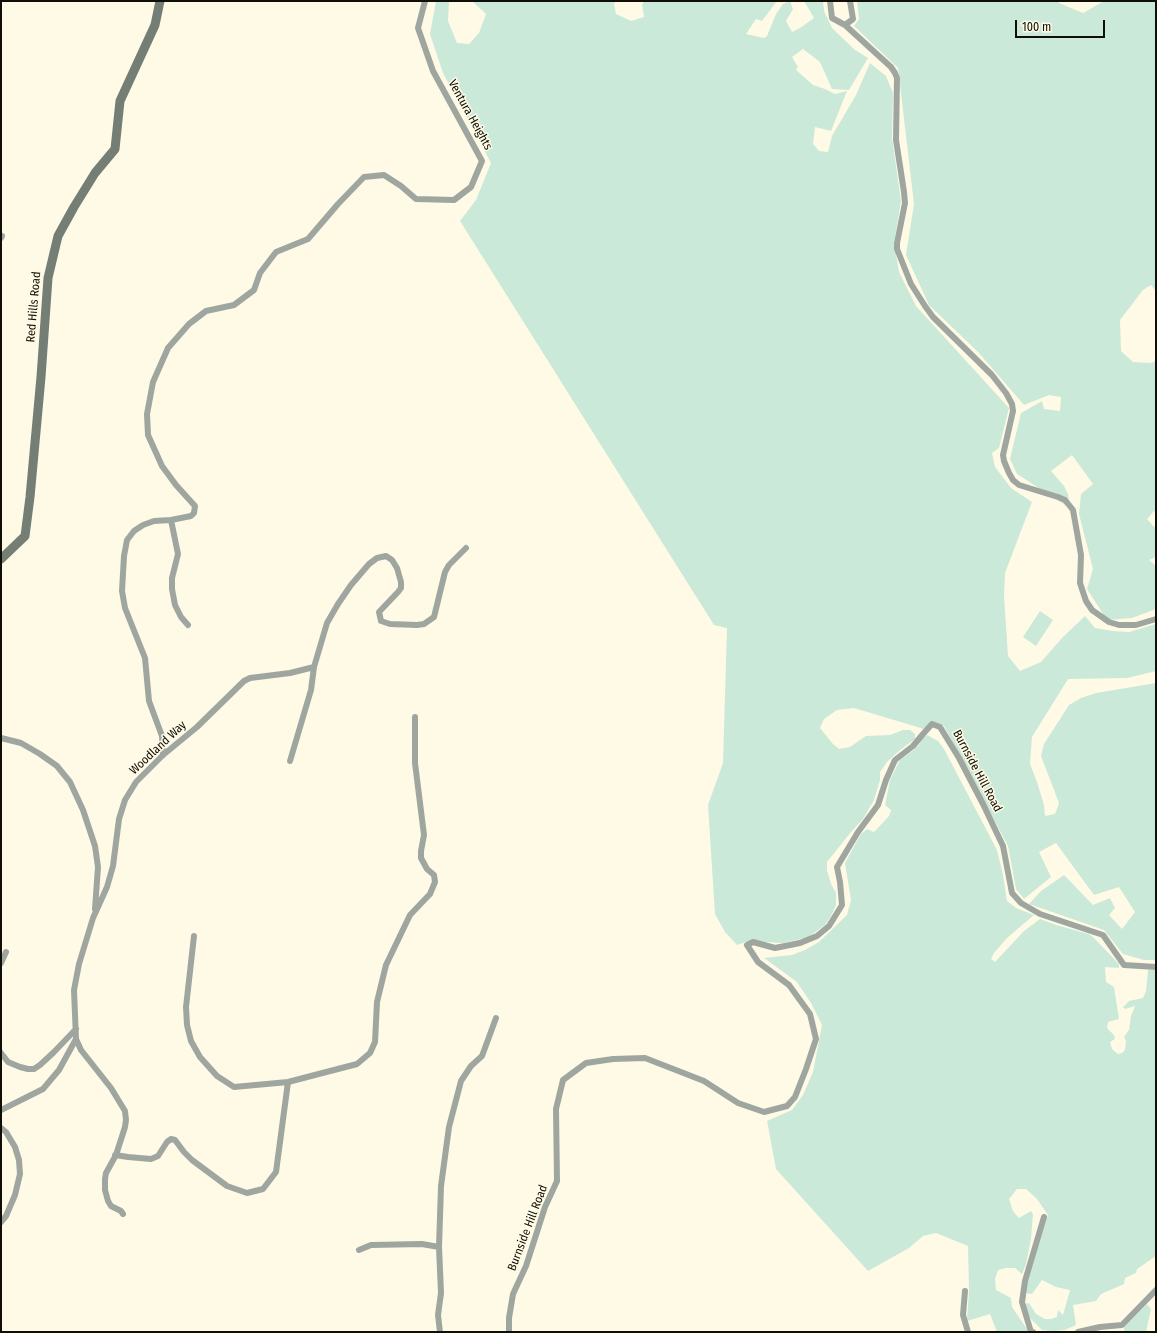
<!DOCTYPE html>
<style>
body{margin:0}
#map{position:relative;width:1157px;height:1333px;overflow:hidden;background:#fffae5;font-family:"Fira Sans Condensed",sans-serif}
canvas{display:block}
.frame{position:absolute;inset:0;border:2px solid #0f0e07;pointer-events:none}
.scale{position:absolute;left:1015px;top:20px;width:90px;height:18px;box-sizing:border-box;border:2px solid #0f0e07;border-top:0;padding-left:5px;font-size:12px;line-height:14px;white-space:nowrap;color:#0f0e07;-webkit-text-stroke:3px #fffae5;paint-order:stroke}
</style>
<div id="map">
<canvas width="1157" height="1333"></canvas>
<div class="frame"></div>
<div class="scale">100 m</div>
</div>
<script>
const c = document.querySelector('canvas').getContext('2d');
c.lineJoin = 'round';
function paint(path, color) { c.fillStyle = color; c.fill(path, 'evenodd'); }
const shape = rows => new Path2D(rows.map(r => 'M' + r).join(''));
function trace(path, color, width, dash) { c.strokeStyle = color; c.lineWidth = width; c.lineCap = dash ? 'butt' : 'round'; c.setLineDash(dash || []); c.stroke(path); }
function write(font, color, halo, rows, align = 'center') {
  c.font = font + ' "Fira Sans Condensed",sans-serif'; c.lineWidth = 3; c.setLineDash([]); c.textBaseline = 'middle'; c.strokeStyle = halo; c.fillStyle = color; for (const [text, x, y, turn = 0] of rows) {
    c.save(); c.translate(x, y); c.rotate((+turn || 0) * Math.PI / 180); c.textAlign = isNaN(turn) ? turn : align; if (halo) c.strokeText(text, 0, 0); c.fillText(text, 0, 0); c.restore();
  }
}
paint(shape([
 [436,1,449,1,448,21,457,43,469,44,479,33,486,14,472,1,616,1,614,4,616,14,631,21,644,17,642,4,645,1,777,1,762,21,756,19,746,34,764,38,767,36,776,14,783,4,790,1,793,9,786,21,792,32,800,28,814,18,804,1,823,1,824,11,832,28,855,50,868,58,849,90,832,89,820,62,803,49,792,57,798,67,796,70,813,85,825,89,835,94,847,91,831,131,815,127,813,144,819,151,828,152,832,136,856,95,870,63,886,76,893,93,892,138,901,201,894,243,899,272,916,306,1009,408,999,448,992,453,995,467,1011,488,1032,502,1005,573,1004,595,1008,656,1020,671,1041,662,1063,637,1085,616,1095,628,1113,631,1129,632,1156,624,1156,671,1127,678,1068,679,1032,737,1030,764,1037,782,1044,805,1045,816,1055,814,1059,803,1041,756,1044,744,1069,705,1081,698,1096,693,1156,683,1156,960,1144,960,1123,954,1104,930,1029,904,1041,891,1064,875,1093,905,1110,898,1115,908,1109,915,1122,929,1135,912,1119,887,1094,895,1056,843,1039,852,1051,877,1024,899,1016,889,1008,846,944,726,934,722,924,729,854,708,837,710,824,719,820,728,833,744,839,749,850,747,866,736,890,735,903,730,910,730,915,734,915,739,900,750,887,762,880,772,880,780,874,800,863,819,851,832,827,862,827,870,831,884,836,893,836,905,831,916,825,925,807,938,782,943,749,941,737,945,725,932,715,914,708,805,723,763,727,628,714,625,460,221,476,200,491,163,443,73,430,34],
 [857,1,1059,1,1059,3,1083,13,1104,1,1156,1,1156,291,1151,285,1143,290,1120,320,1121,351,1133,362,1151,363,1156,361,1156,512,1154,511,1147,519,1154,527,1156,526,1156,557,1149,560,1156,566,1156,609,1132,618,1107,620,1087,589,1093,569,1079,514,1081,494,1093,484,1072,455,1051,471,1064,486,1068,494,1070,508,1017,474,1010,459,1021,413,1042,401,1044,409,1060,411,1061,397,1049,395,1024,405,978,352,929,305,906,255,914,204,898,68,854,26,859,19],
 [1040,611,1053,620,1036,646,1023,637],
 [927,735,938,741,944,749,997,850,1003,875,1007,901,1016,908,1034,915,1007,938,994,953,991,959,995,962,1024,931,1040,919,1056,925,1089,934,1094,938,1119,964,1119,968,1105,967,1106,982,1114,987,1119,1019,1108,1022,1107,1028,1114,1035,1115,1039,1110,1042,1112,1049,1118,1054,1122,1053,1125,1050,1126,1041,1124,1037,1129,1030,1131,1016,1135,1006,1125,1009,1123,1007,1129,1001,1143,998,1146,991,1148,970,1156,970,1156,1256,1137,1269,1136,1273,1125,1278,1124,1284,1101,1294,1096,1301,1073,1305,1076,1325,1065,1330,1053,1331,1042,1330,1030,1318,1027,1310,1025,1304,1029,1303,1036,1314,1045,1319,1051,1319,1057,1317,1058,1310,1063,1315,1070,1290,1056,1287,1042,1280,1032,1294,1025,1293,1036,1247,1048,1215,1037,1199,1026,1189,1017,1189,1009,1199,1013,1211,1019,1218,1031,1211,1033,1214,1031,1239,1026,1264,1022,1274,1015,1268,1006,1268,998,1270,995,1279,996,1290,1011,1298,1012,1307,1029,1332,997,1332,990,1314,967,1321,969,1290,968,1246,936,1233,923,1236,909,1248,868,1271,776,1169,767,1121,792,1110,803,1095,813,1072,822,1025,811,1003,797,982,764,958,792,955,805,950,819,942,847,915,851,900,845,863,861,834,867,829,874,832,889,816,891,810,885,805,890,780,900,760,911,752,918,746,923,738],
 [1147,1304,1151,1309,1146,1332,1124,1332,1124,1327]
]), '#cbe9d8');
trace(shape([
 [830,1,832,18,845,25,853,19,850,1],
 [845,25,891,67,895,73,897,78,896,140,904,192,905,203,897,243,897,249,911,284,925,306,933,317,992,375,1006,393,1012,404,1013,411,1003,455,1004,461,1009,473,1013,480,1019,485,1058,497,1065,500,1073,510,1081,555,1080,583,1086,601,1092,610,1109,622,1119,625,1136,625,1156,619],
 [1,238,2,236],
 [171,520,178,554,172,578,172,589,175,605,181,617,188,625],
 [1,738,21,743,40,754,57,766,70,782,83,810,95,846,98,867,95,909],
 [163,755,162,736,149,701,145,658,125,608,122,591,124,556,127,540,134,531,143,525,154,521,171,520,191,516,194,513,195,506,176,485,162,466,148,435,147,414,153,382,168,348,189,324,206,311,234,305,254,290,260,273,276,252,308,239,338,204,364,177,384,175,401,186,416,199,454,200,471,187,482,161,433,71,418,28,425,1],
 [290,761,311,690,314,667],
 [194,936,186,1007,187,1025,191,1041,200,1057,217,1076,234,1087,288,1082,357,1064,370,1053,375,1042,377,1002,386,965,410,915,430,894,435,882,434,875,427,869,421,858,421,851,424,835,415,763,415,717],
 [1,963,6,952],
 [1,1053,8,1062,20,1067,28,1069,34,1069,40,1065,54,1052,76,1029],
 [1,1110,43,1089,59,1070,76,1039],
 [1,1128,6,1132,15,1147,19,1160,20,1174,15,1195,6,1216,1,1222],
 [115,1155,128,1157,151,1159,158,1156,167,1142,171,1139,175,1140,184,1152,192,1160,227,1186,247,1193,263,1189,276,1172,288,1082],
 [123,1214,121,1211,111,1206,108,1201,105,1190,105,1179,106,1173,116,1155,125,1127,126,1120,125,1111,111,1088,81,1050,76,1039,74,990,79,964,93,918,107,887,113,866,119,819,125,800,136,782,163,755,197,727,244,681,250,678,290,673,314,667,327,623,338,604,351,585,369,564,377,558,386,556,392,560,397,568,401,582,401,588,398,592,379,612,381,621,390,624,417,625,424,624,434,617,445,572,449,565,466,548],
 [359,1250,371,1245,422,1244,439,1247],
 [965,1291,963,1315,968,1332],
 [440,1332,438,1315,441,1293,439,1247,441,1186,449,1127,461,1081,471,1066,482,1056,496,1018],
 [509,1332,509,1318,513,1294,526,1266,545,1207,557,1181,556,1109,563,1080,586,1063,613,1059,645,1058,704,1081,738,1103,764,1112,787,1106,795,1097,806,1069,816,1039,810,1014,789,985,758,962,747,945,753,942,775,948,800,943,817,936,829,926,842,905,840,882,837,867,858,832,878,805,886,780,895,760,913,746,923,734,932,724,940,727,959,758,983,804,1003,846,1012,893,1021,903,1040,914,1103,935,1124,965,1156,967],
 [1033,1332,1031,1332,1022,1302,1025,1281,1044,1217],
 [1078,1332,1100,1327,1122,1325,1156,1290]
]), '#9fa6a0', 6);
trace(shape([
 [1,559,25,536,30,497,41,377,48,278,58,236,74,207,95,173,115,149,120,101,155,25,160,1]
]), '#747e75', 9);
write('12px', '#0f0e07', '#fffae5', [
 ["Ventura Heights",470,115,61],
 ["Red Hills Road",34,307,-85],
 ["Woodland Way",158,748,-43],
 ["Burnside Hill Road",977,771,62],
 ["Burnside Hill Road",528,1228,-69]
]);
</script>
